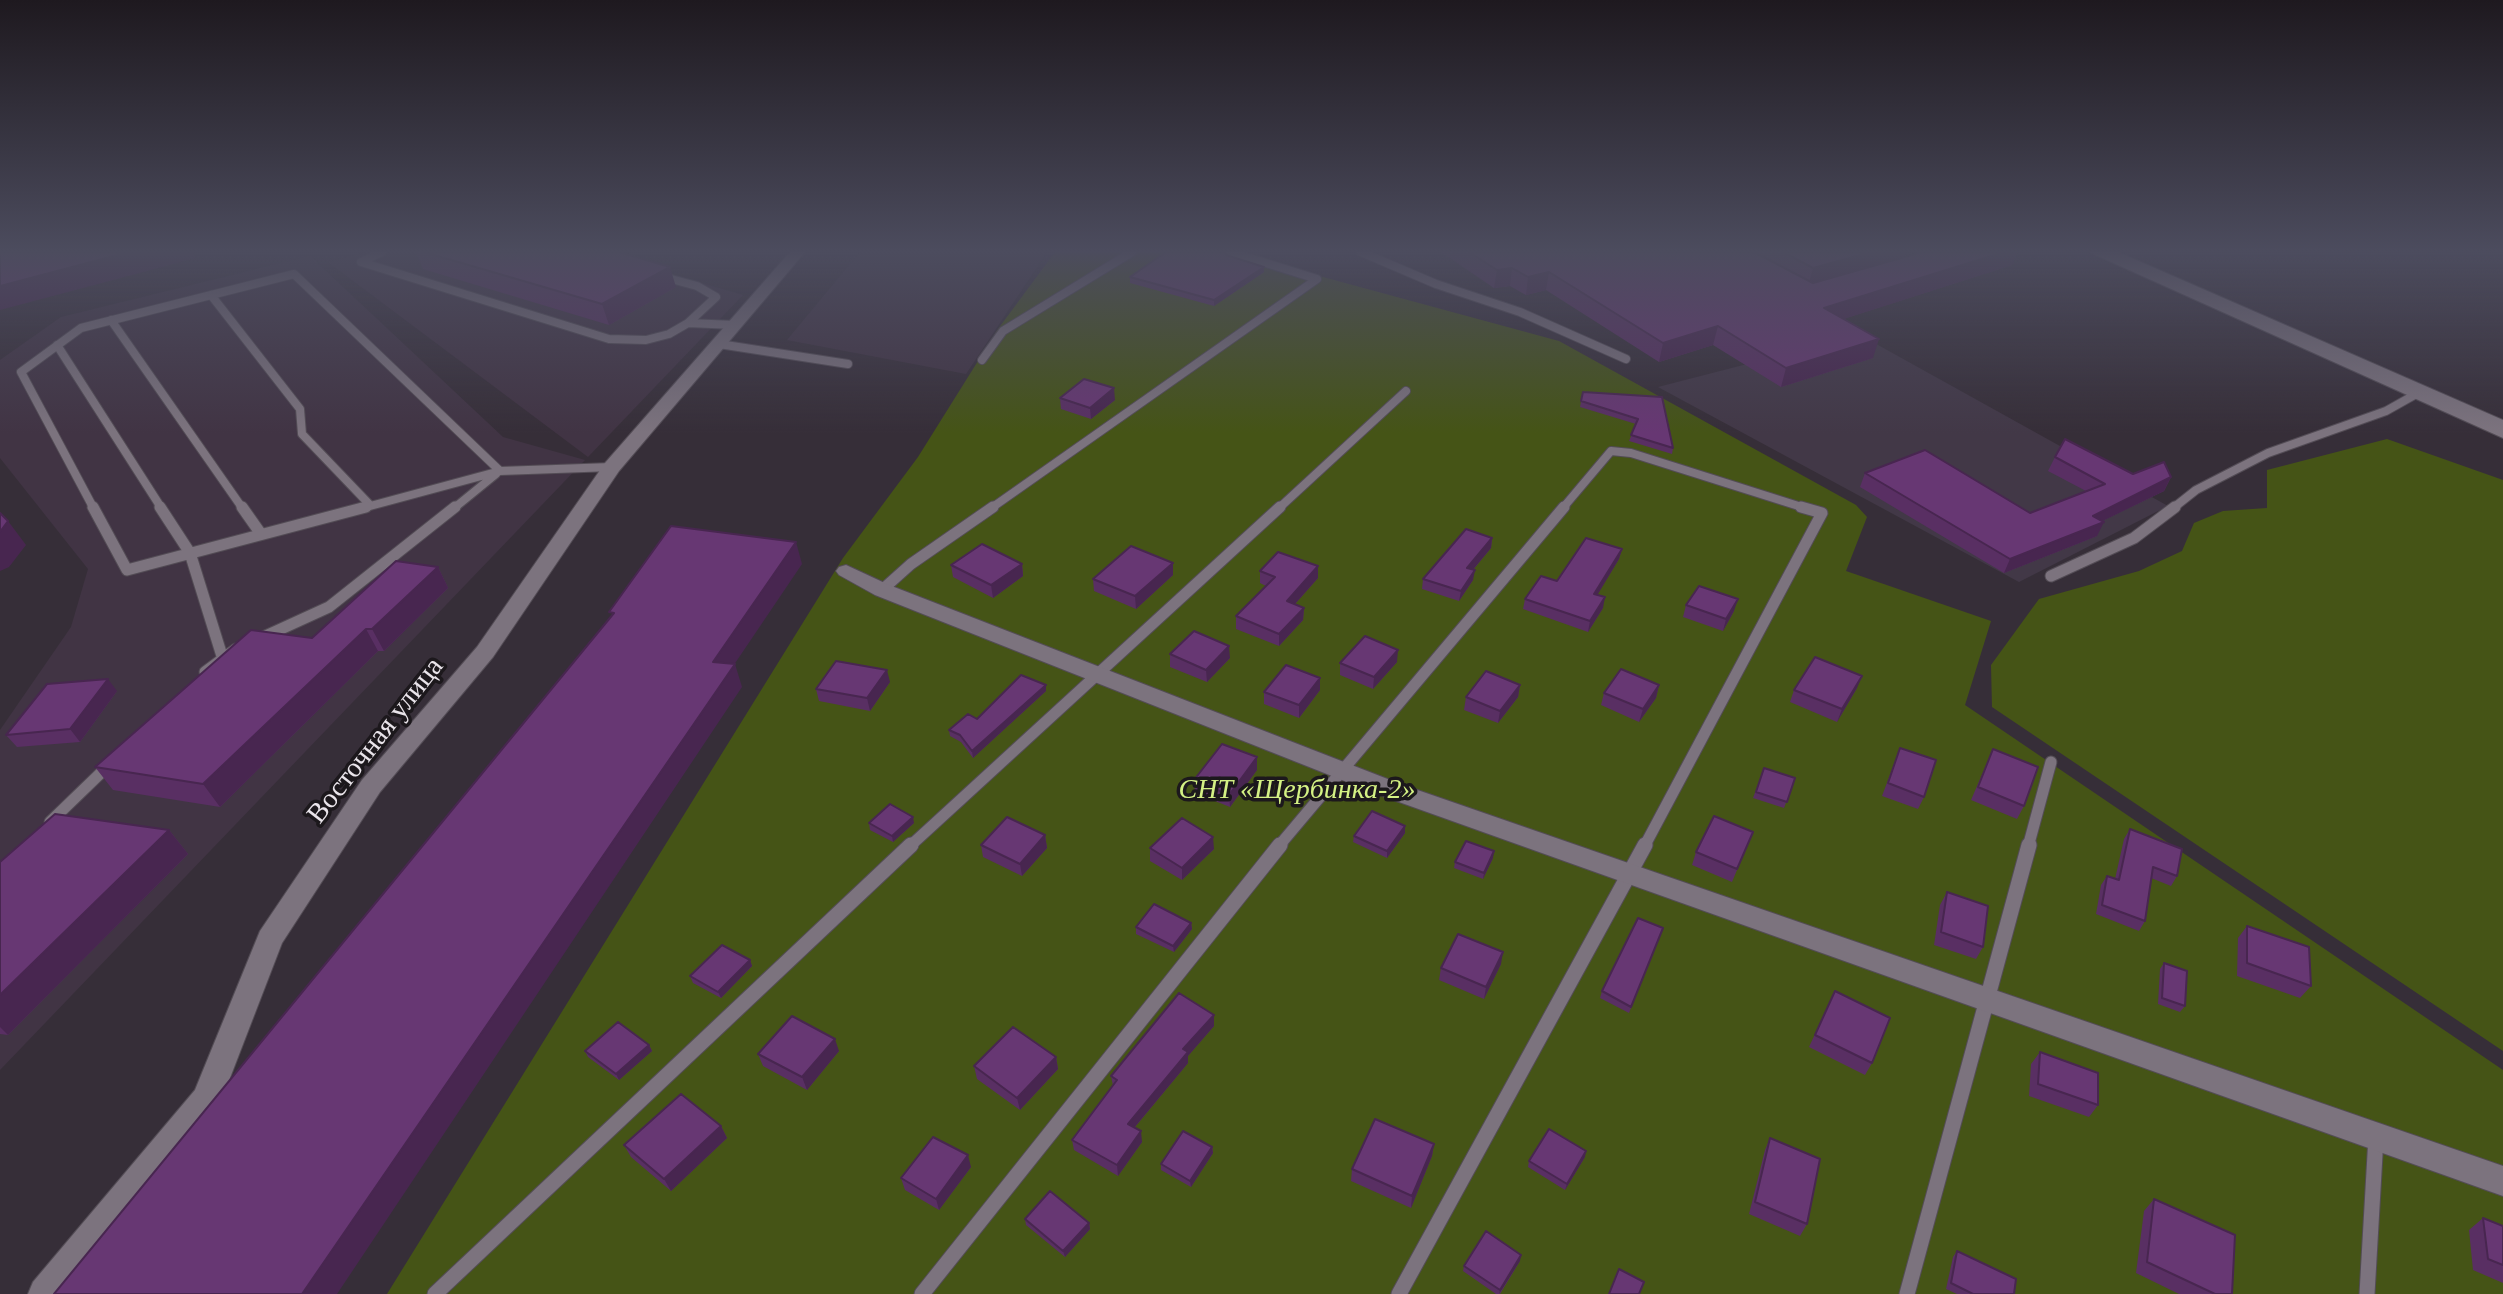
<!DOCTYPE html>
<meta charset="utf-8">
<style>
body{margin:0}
canvas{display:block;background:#362e38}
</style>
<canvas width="2503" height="1294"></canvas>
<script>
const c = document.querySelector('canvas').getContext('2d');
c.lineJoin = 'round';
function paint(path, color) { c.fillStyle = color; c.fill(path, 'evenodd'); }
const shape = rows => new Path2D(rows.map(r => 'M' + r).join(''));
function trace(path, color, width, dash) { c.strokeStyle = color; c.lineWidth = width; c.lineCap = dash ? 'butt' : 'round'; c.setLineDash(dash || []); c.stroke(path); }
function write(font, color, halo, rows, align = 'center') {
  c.font = font + ' Georgia,serif'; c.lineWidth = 7; c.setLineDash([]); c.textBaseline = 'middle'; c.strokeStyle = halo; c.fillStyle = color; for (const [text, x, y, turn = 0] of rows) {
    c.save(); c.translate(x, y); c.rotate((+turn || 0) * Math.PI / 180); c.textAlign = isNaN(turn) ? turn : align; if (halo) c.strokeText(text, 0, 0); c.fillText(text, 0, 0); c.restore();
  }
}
paint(shape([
 [1860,335,2168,506,2019,582,1658,387]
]), '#423847');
paint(shape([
 [365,252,595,252,743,295,588,457,328,262],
 [860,252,1047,252,966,374,787,340],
 [310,256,503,437,585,460,0,1070,0,730,71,627,88,569,0,458,0,360,61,317]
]), '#413444');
paint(shape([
 [1055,252,1231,252,1559,341,1856,505,1867,517,1846,571,1991,621,1965,705,2503,1070,2503,1294,387,1294,843,558,918,457,998,329],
 [2387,439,2503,480,2503,1051,1992,707,1991,665,2039,599,2139,571,2182,551,2194,523,2223,511,2267,508,2267,470]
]), '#455416');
const serviceFar2 = shape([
 [382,252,361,262,609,339,646,340,669,334,688,323,716,297,697,286,660,276],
 [1361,252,1436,284,1520,312,1626,359],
 [211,295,300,409,302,434,370,505],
 [111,320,243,509],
 [688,323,735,325],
 [719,344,848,364],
 [57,345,162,509],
 [982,360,1003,331,1132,252],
 [500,471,612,467],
 [94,509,21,372,81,328,294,274,500,471],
 [359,509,500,471],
 [453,509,496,474],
 [990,509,1317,279,1231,252],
 [1278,509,1406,391],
 [1562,509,1611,451,1631,453,1808,509],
 [2172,509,2196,490,2268,453,2386,411,2418,393]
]);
const serviceFar1 = shape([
 [93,507,127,570,366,507],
 [160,507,190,553,222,656],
 [242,507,261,534],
 [2051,576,2134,538,2175,507],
 [882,590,911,564,993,507],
 [259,639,329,607,455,507],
 [205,672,236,649],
 [50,822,109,765],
 [909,847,1280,507],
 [1278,847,1564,507],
 [1644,847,1822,513,1801,507],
 [2028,847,2051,762]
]);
const service = shape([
 [435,1294,911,845],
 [922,1294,1280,845],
 [1399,1294,1645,845],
 [1907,1294,2029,845],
 [2367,1294,2376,1137]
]);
const minor = shape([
 [790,252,805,252,619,471,493,657,380,792,282,943,218,1109,67,1294,28,1294,33,1282,195,1090,260,931,362,780,477,647,605,463,790,252],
 [846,565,889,585,1403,785,2503,1166,2503,1196,1385,797,875,595,839,575,836,571,839,567,846,565]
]);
const secondary = shape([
 [2089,252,2118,252,2503,420,2503,438,2089,252]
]);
trace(serviceFar2, '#534c55', 10);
trace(serviceFar1, '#534c55', 13);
trace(service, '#534c55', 17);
trace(minor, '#534c55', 2);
trace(secondary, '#534c55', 2);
trace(serviceFar2, '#7c737e', 8);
trace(serviceFar1, '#7c737e', 11);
trace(service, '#7c737e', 15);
paint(minor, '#7c737e');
paint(secondary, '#7c737e');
paint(shape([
 [416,252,619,252,676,287,609,325,423,269],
 [1441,252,1906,252,1905,257,1922,252,2018,252,2012,265,1843,319,1873,358,1781,387,1713,345,1659,362,1546,290,1526,295,1510,286,1494,288],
 [1226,255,1264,272,1214,306,1130,283,1130,277],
 [1583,392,1662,397,1673,448,1672,454,1629,441,1636,424,1580,407],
 [1060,398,1115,400,1091,419,1061,409],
 [2055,457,2133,474,2171,477,2164,491,2102,521,2097,536,2004,573,1860,487,1865,473,2030,513,2086,491,2048,471],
 [1492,538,1491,548,1473,570,1473,580,1459,601,1422,589,1423,579],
 [1622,549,1619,559,1597,595,1603,608,1588,632,1523,609,1525,599,1557,581],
 [1022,564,1023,576,993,598,953,577,951,565],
 [438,567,448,588,384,651,378,651,220,807,113,790,95,767,312,638],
 [1260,571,1318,578,1295,604,1304,608,1303,620,1279,646,1236,629,1236,616,1266,586,1260,583],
 [1173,575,1136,609,1094,591,1093,579],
 [1686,605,1734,611,1723,631,1683,617],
 [1170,654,1230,658,1207,682,1170,667],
 [1397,662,1373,689,1340,675,1340,663],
 [890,682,870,711,819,701,816,689],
 [1046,685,1046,691,973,758,961,742,950,736,949,730,977,719],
 [1520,685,1518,697,1498,723,1464,710,1466,697],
 [1659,685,1656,698,1639,722,1601,705,1604,693],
 [1857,688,1837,722,1790,702,1794,690],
 [1320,690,1299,718,1264,704,1264,692],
 [117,691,80,742,17,747,6,735],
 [1900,748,1924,797,1918,809,1882,796],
 [1993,749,2024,806,2017,819,1971,800],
 [1257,757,1257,770,1230,807,1195,793,1194,780],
 [1764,768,1795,778,1784,808,1753,798],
 [869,823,914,823,893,842,870,830],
 [2130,829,2177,876,2171,886,2151,878,2145,921,2139,931,2096,914,2101,885,2107,876,2115,879,2124,839],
 [169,830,188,854,8,1035,0,1034,0,862],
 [1753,832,1732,882,1692,865,1696,852],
 [1405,833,1387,858,1353,842,1354,836],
 [1045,835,1047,848,1022,876,983,857,981,845],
 [1150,848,1214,849,1182,880,1150,861],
 [1493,858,1483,879,1454,868,1455,862],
 [1947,892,1983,947,1976,959,1934,945,1940,905],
 [1191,923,1192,929,1174,952,1136,934,1136,927],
 [2247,926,2311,986,2300,998,2237,976,2238,938],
 [1663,928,1629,1013,1600,998,1602,991],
 [750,960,752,966,721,998,693,983,690,976],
 [2164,963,2185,1006,2180,1012,2158,1004,2160,969],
 [1501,964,1484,999,1439,980,1441,968],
 [1835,991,1872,1063,1865,1075,1809,1047],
 [1214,1015,1214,1026,1188,1056,1188,1063,1135,1127,1142,1142,1118,1176,1074,1150,1072,1140,1113,1086,1111,1076],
 [649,1045,652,1051,619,1080,588,1057,585,1051],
 [839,1051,807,1090,763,1066,758,1054],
 [2040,1052,2098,1105,2089,1117,2029,1096,2031,1064],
 [1056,1057,1058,1069,1020,1110,977,1079,974,1066],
 [721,1126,727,1138,671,1191,631,1157,624,1145],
 [1770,1138,1807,1224,1800,1236,1749,1214,1765,1150],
 [1434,1144,1432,1156,1411,1208,1351,1181,1352,1169],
 [1212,1147,1213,1153,1191,1187,1161,1170,1161,1164],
 [1585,1157,1565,1190,1528,1167,1529,1161],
 [971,1167,939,1210,905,1190,901,1178],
 [2154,1199,2232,1294,2179,1294,2136,1273,2144,1211],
 [2483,1218,2503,1226,2503,1283,2473,1270,2469,1230],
 [1025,1219,1089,1223,1090,1229,1065,1257,1026,1225],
 [1957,1251,2014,1294,1957,1294,1946,1289,1953,1257],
 [1520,1261,1500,1294,1496,1294,1463,1271,1464,1266]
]), '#592f63');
paint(shape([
 [129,252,193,252,196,258,0,310,0,286],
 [1871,252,1906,252,1904,259,1808,286,1813,268],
 [2004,252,2018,252,2012,265,1819,327,1824,308],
 [670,267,676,287,609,325,602,304],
 [1264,267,1264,272,1214,306,1214,300],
 [1512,268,1510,286,1494,288,1497,270],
 [1549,272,1546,290,1526,295,1528,277],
 [1718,326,1713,345,1659,362,1663,343],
 [1879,339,1873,358,1781,387,1786,368],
 [1114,388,1115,400,1091,419,1090,408],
 [2171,477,2164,491,2086,529,2093,516],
 [8,521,26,545,9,567,0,571,0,532],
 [2104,522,2097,536,2004,573,2010,559],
 [1492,538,1491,548,1466,578,1467,568],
 [796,542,802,564,721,684,713,662],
 [1622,549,1619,559,1592,604,1594,594],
 [1173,563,1173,575,1136,609,1135,596],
 [1022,564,1023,576,993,598,991,585],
 [1318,566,1318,578,1287,613,1287,601],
 [438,567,448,588,384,651,372,629],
 [1475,570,1473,580,1459,601,1461,591],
 [1605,597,1603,608,1588,632,1590,621],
 [1738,599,1734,611,1723,631,1726,619],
 [1304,608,1303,620,1279,646,1279,634],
 [366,629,378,651,220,807,203,784],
 [1229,646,1230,658,1207,682,1206,670],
 [1398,650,1397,662,1373,689,1374,677],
 [735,664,742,687,337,1294,302,1294],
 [887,670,890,682,870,711,867,698],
 [1862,676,1857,688,1837,722,1842,709],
 [1320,678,1320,690,1299,718,1299,705],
 [108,679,117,691,80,742,70,729],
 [1046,685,1046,691,973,758,972,751],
 [1520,685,1518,697,1498,723,1500,711],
 [1659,685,1656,698,1639,722,1643,709],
 [1257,757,1257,770,1230,807,1229,795],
 [913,817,914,823,893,842,892,836],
 [1405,826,1405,833,1387,858,1387,851],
 [169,830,188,854,8,1035,0,1027,0,995],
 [1045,835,1047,848,1022,876,1020,864],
 [1213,837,1214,849,1182,880,1182,868],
 [1494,851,1493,858,1483,879,1484,873],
 [1191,923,1192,929,1174,952,1173,946],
 [1503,952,1501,964,1484,999,1486,987],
 [750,960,752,966,721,998,718,992],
 [1214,1015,1214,1026,1188,1056,1188,1063,1129,1134,1128,1124,1183,1049],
 [835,1039,839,1051,807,1090,802,1077],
 [649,1045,652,1051,619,1080,616,1074],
 [1056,1057,1058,1069,1020,1110,1017,1098],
 [721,1126,727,1138,671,1191,664,1179],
 [1141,1131,1142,1142,1118,1176,1117,1165],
 [1434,1144,1432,1156,1411,1208,1412,1196],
 [1212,1147,1213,1153,1191,1187,1190,1181],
 [1586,1151,1585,1157,1565,1190,1567,1184],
 [968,1155,971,1167,939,1210,936,1199],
 [1089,1223,1090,1229,1065,1257,1063,1251],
 [1521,1255,1520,1261,1499,1294,1500,1290]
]), '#482650');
const building = shape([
 [0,252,129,252,0,286,0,252],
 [424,252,619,252,670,267,602,304,424,252],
 [1166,252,1225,252,1226,255,1264,267,1214,300,1130,277,1166,252],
 [1469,252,1754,252,1813,283,1922,252,2004,252,1824,308,1879,339,1786,368,1718,326,1663,343,1549,272,1528,277,1512,268,1497,270,1469,252],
 [1783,252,1871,252,1813,268,1783,252],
 [1084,379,1114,388,1090,408,1060,398,1084,379],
 [1583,392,1662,397,1673,448,1631,435,1638,419,1581,401,1583,392],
 [2065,439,2133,474,2164,462,2171,477,2093,516,2104,522,2010,559,1865,473,1925,450,2030,513,2105,484,2055,457,2065,439],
 [0,513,8,521,0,532,0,513],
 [671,526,796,542,713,662,735,664,302,1294,54,1294,614,613,609,612,671,526],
 [1466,529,1492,538,1467,568,1475,570,1461,591,1423,579,1466,529],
 [1586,538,1622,549,1594,594,1605,597,1590,621,1525,599,1541,576,1557,581,1586,538],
 [982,544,1022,564,991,585,951,565,982,544],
 [1131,546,1173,563,1135,596,1093,579,1131,546],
 [1278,552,1318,566,1287,601,1304,608,1279,634,1236,616,1275,577,1260,571,1278,552],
 [396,561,438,567,372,629,366,629,203,784,95,767,251,630,312,638,396,561],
 [1699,586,1738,599,1726,619,1686,605,1699,586],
 [1194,631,1229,646,1206,670,1170,654,1194,631],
 [1365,636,1398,650,1374,677,1340,663,1365,636],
 [1815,657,1862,676,1842,709,1794,690,1815,657],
 [836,661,887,670,867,698,816,689,836,661],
 [1286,665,1320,678,1299,705,1264,692,1286,665],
 [1621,669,1659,685,1643,709,1604,693,1621,669],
 [1486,671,1520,685,1500,711,1466,697,1486,671],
 [1021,675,1046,685,972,751,960,735,949,730,968,714,977,719,1021,675],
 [108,679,70,729,6,735,47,684,108,679],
 [1222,744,1257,757,1229,795,1194,780,1222,744],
 [1900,748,1936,760,1924,797,1888,783,1900,748],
 [1993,749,2038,767,2024,806,1978,787,1993,749],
 [1764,768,1795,778,1787,802,1756,792,1764,768],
 [890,804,913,817,892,836,869,823,890,804],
 [1372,811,1405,826,1387,851,1354,836,1372,811],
 [55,814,169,830,0,995,0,862,55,814],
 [1714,816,1753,832,1737,869,1696,852,1714,816],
 [1007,817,1045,835,1020,864,981,845,1007,817],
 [1182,818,1213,837,1182,868,1150,848,1182,818],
 [2130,829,2182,849,2177,876,2153,867,2145,921,2102,905,2107,876,2119,880,2130,829],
 [1466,841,1494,851,1484,873,1455,862,1466,841],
 [1947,892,1988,906,1983,947,1941,932,1947,892],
 [1154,904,1191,923,1173,946,1136,927,1154,904],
 [1638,918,1663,928,1631,1007,1602,991,1638,918],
 [2247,926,2309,947,2311,986,2247,963,2247,926],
 [1458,934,1503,952,1486,987,1441,968,1458,934],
 [722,945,750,960,718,992,690,976,722,945],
 [2164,963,2187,971,2185,1006,2162,998,2164,963],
 [1835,991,1890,1018,1872,1063,1815,1035,1835,991],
 [1179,993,1214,1015,1183,1049,1188,1052,1128,1124,1141,1131,1117,1165,1072,1140,1117,1080,1111,1076,1179,993],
 [792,1016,835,1039,802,1077,758,1054,792,1016],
 [618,1022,649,1045,616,1074,585,1051,618,1022],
 [1013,1027,1056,1057,1017,1098,974,1066,1013,1027],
 [2040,1052,2098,1073,2098,1105,2038,1084,2040,1052],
 [681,1094,721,1126,664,1179,624,1145,681,1094],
 [1375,1119,1434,1144,1412,1196,1352,1169,1375,1119],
 [1549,1129,1586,1151,1567,1184,1529,1161,1549,1129],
 [1183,1131,1212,1147,1190,1181,1161,1164,1183,1131],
 [933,1137,968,1155,936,1199,901,1178,933,1137],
 [1770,1138,1820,1159,1807,1224,1755,1202,1770,1138],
 [1050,1191,1089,1223,1063,1251,1025,1219,1050,1191],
 [2154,1199,2235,1235,2232,1294,2215,1294,2147,1262,2154,1199],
 [2483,1218,2503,1226,2503,1265,2488,1259,2483,1218],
 [1486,1231,1521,1255,1500,1290,1464,1266,1486,1231],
 [1957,1251,2016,1279,2014,1294,1973,1294,1951,1283,1957,1251],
 [1619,1269,1644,1282,1639,1294,1609,1294,1619,1269]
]);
paint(building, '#673773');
trace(building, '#482650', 2);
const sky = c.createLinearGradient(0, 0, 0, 433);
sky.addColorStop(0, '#1e191f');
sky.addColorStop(0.58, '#4c4c5e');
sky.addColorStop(1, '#4c4c5e00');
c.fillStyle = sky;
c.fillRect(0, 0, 2503, 433);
write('28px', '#e9e4ea', '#1c181c', [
 ["Восточная улица",376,741,-52]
]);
write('italic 28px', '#d4f184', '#1c181c', [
 ["СНТ «Щербинка-2»",1297,791]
]);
</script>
